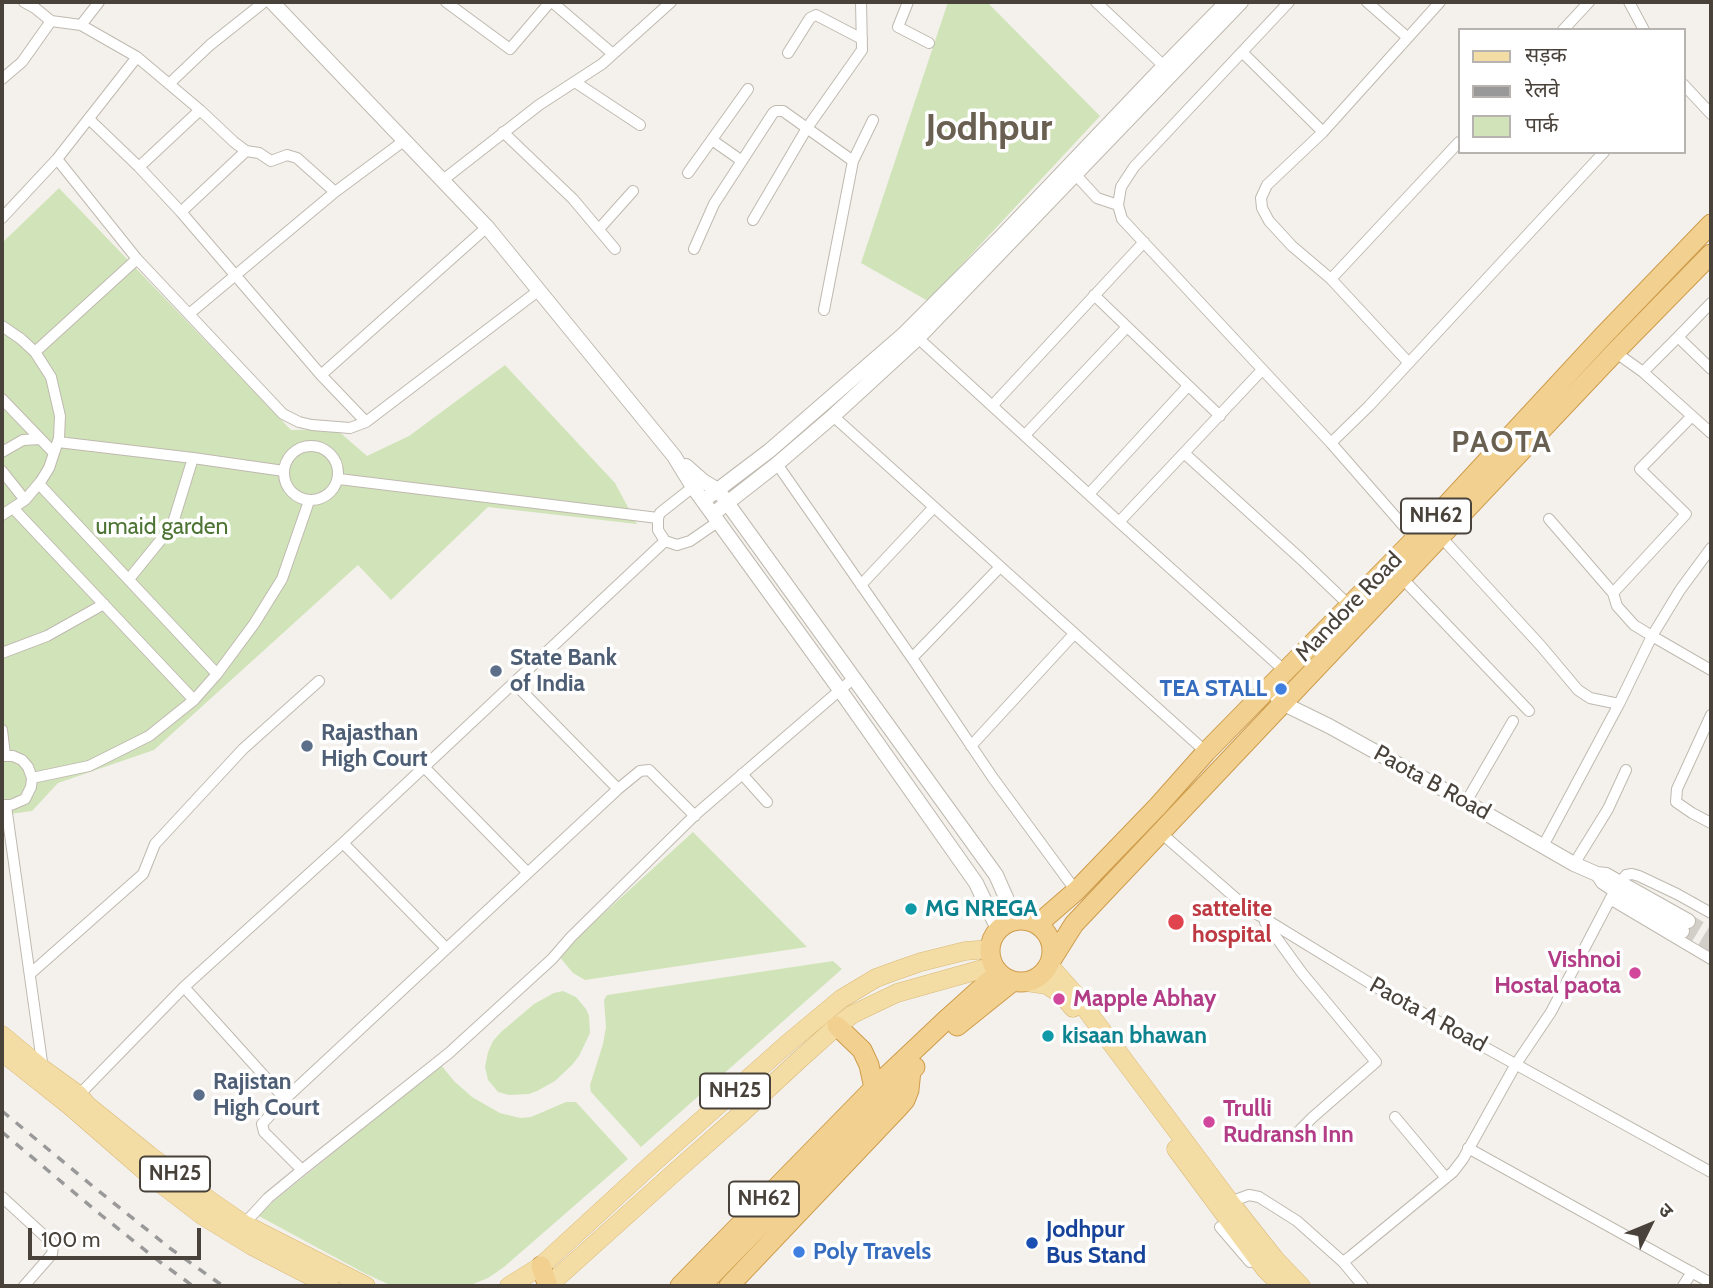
<!DOCTYPE html>
<meta charset="utf-8">
<style>
body{margin:0}
#map{position:relative;width:1713px;height:1288px;overflow:hidden;background:#f4f1ec;font-family:Cabin,"Noto Sans Devanagari",sans-serif}
canvas{display:block}
.frame{position:absolute;inset:0;border:4px solid #48423a;pointer-events:none}
.legend{position:absolute;left:1458px;top:28px;width:228px;height:126px;box-sizing:border-box;background:#fff;border:2px solid #b6b3b0;margin:0;padding:9px 12px;list-style:none;font-size:21px;color:#48423a}
.legend li{display:flex;align-items:center;gap:14px;height:35px}
.legend b{width:35px;border:2px solid #b6b3b0}
.north{position:absolute;left:1615px;top:1190px;width:70px;height:70px;-webkit-text-stroke:5px #fff;paint-order:stroke;rotate:47deg;font-size:19px;font-weight:700;line-height:28px;text-align:center;color:#48423a}
.north::after{content:'';display:block;margin:auto;width:24px;height:32px;background:#48423a;clip-path:polygon(50% 0,100% 100%,50% 72%,0 100%)}
.scale{position:absolute;left:28px;top:1228px;width:173px;height:32px;box-sizing:border-box;border:4px solid #48423a;border-top:0;padding-left:9px;font-size:21px;line-height:24px;white-space:nowrap;color:#48423a;-webkit-text-stroke:5px #fff;paint-order:stroke}
</style>
<div id="map">
<canvas width="1713" height="1288"></canvas>
<div class="frame"></div>
<ul class="legend">
<li><b style="height:9px;background:#f4dca5"></b>सड़क</li>
<li><b style="height:9px;background:#999"></b>रेलवे</li>
<li><b style="height:19px;background:#d1e4b9"></b>पार्क</li>
</ul>
<div class="north">उ</div>
<div class="scale">100 m</div>
</div>
<script>
const c = document.querySelector('canvas').getContext('2d');
c.lineJoin = 'round';
function paint(path, color) { c.fillStyle = color; c.fill(path, 'evenodd'); }
const shape = rows => new Path2D(rows.map(r => 'M' + r).join(''));
function trace(path, color, width, dash) { c.strokeStyle = color; c.lineWidth = width; c.lineCap = dash ? 'butt' : 'round'; c.setLineDash(dash || []); c.stroke(path); }
function write(font, color, halo, rows, align = 'center') {
  c.font = font + ' Cabin,sans-serif'; c.lineWidth = 7; c.setLineDash([]); c.textBaseline = 'middle'; c.strokeStyle = halo; c.fillStyle = color; for (const [text, x, y, turn = 0] of rows) {
    c.save(); c.translate(x, y); c.rotate((+turn || 0) * Math.PI / 180); c.textAlign = isNaN(turn) ? turn : align; if (halo) c.strokeText(text, 0, 0); c.fillText(text, 0, 0); c.restore();
  }
}
paint(shape([
 [948,2,987,2,1100,116,928,301,861,263],
 [59,188,291,430,336,429,367,456,409,436,505,365,615,483,637,524,488,507,391,600,358,565,154,750,58,783,32,811,2,815,2,243],
 [693,832,807,947,585,980,573,973,558,955],
 [833,961,842,969,641,1147,591,1092,590,1085,603,1044,606,1027,604,1000,607,995],
 [563,991,576,997,586,1009,589,1016,590,1033,579,1056,572,1065,555,1081,537,1091,529,1094,509,1095,498,1092,488,1080,485,1067,488,1052,493,1041,501,1032,534,1004,554,993],
 [441,1065,454,1081,472,1097,500,1113,520,1118,531,1117,566,1102,576,1102,628,1159,504,1267,488,1278,468,1286,390,1285,366,1274,257,1215]
]), '#d1e4b9');
trace(shape([
 [1688,921,1711,935],
 [1682,931,1711,949]
]), '#d2cec8', 14, [14, 7]);
const minor = shape([
 [24,2,35,8,51,21],
 [99,2,81,25,137,57],
 [446,2,510,49,550,2],
 [552,2,613,54],
 [908,2,898,27,929,43],
 [1096,2,1164,66],
 [1289,2,1134,167,1121,187,1118,205,1122,219,1331,443],
 [1367,2,1407,37],
 [1629,2,1644,30],
 [1563,30,1589,2],
 [1242,52,1323,132],
 [788,53,810,18,816,15,862,39],
 [2,79,22,62,51,21,81,25],
 [575,82,640,125],
 [169,84,210,45,264,2],
 [1683,84,1711,114],
 [89,119,139,167,181,212,321,375,366,422],
 [503,132,573,199,615,249],
 [712,140,742,161],
 [57,159,137,57,200,110,234,142,246,151,259,153,271,161,287,155,297,158,335,192],
 [139,167,200,110],
 [688,173,748,89],
 [1075,174,1097,198,1118,205],
 [443,180,539,105,602,64,671,2],
 [181,212,246,151],
 [2,218,57,159,137,259,283,414,299,422,312,425,350,428,366,422,538,291],
 [753,220,807,128,862,50,861,2],
 [599,229,633,191],
 [694,249,714,204,773,113,776,111,783,111,853,161,873,120],
 [1331,279,1459,142],
 [1094,295,1220,416],
 [1711,303,1678,337,1711,369],
 [824,310,853,161],
 [189,314,335,192,405,140],
 [2,326,21,339,35,352,51,377,60,416,59,438,49,468,41,481,25,500,2,515],
 [918,338,1119,522],
 [35,352,137,259],
 [1615,352,1643,372,1711,433],
 [1408,362,1331,279,1292,246,1269,221,1262,208,1261,198,1267,185,1323,132,1440,2],
 [1262,370,1119,522,1286,672],
 [1643,372,1678,337],
 [321,375,487,227],
 [2,399,54,453],
 [992,406,1144,242],
 [833,416,1206,752],
 [1025,435,1127,327],
 [58,442,193,458,284,471],
 '284 473a27 27 0 1 1 54 0a27 27 0 1 1-54 0Z',
 [2,452,23,440,40,439],
 [1184,453,1302,560,1350,606],
 [777,464,912,658,993,778,1076,891],
 [2,471,25,500],
 [339,479,658,518],
 [39,484,217,674],
 [693,487,660,513,658,518,658,530,665,541,677,545,690,541,719,521],
 [1089,494,1188,386],
 [13,508,194,700],
 [1549,519,1613,593],
 [1441,537,1541,646,1578,690,1590,698,1619,704,1652,636,1634,625,1617,606,1613,593,1686,514,1640,469,1692,416],
 [1415,539,1331,443,1369,406,1604,152],
 [1711,548,1680,590,1652,636,1711,670],
 [1402,578,1529,711],
 [129,579,172,526,193,458],
 [861,585,934,507],
 [2,653,47,636,104,604],
 [912,658,1000,567],
 [514,683,618,789],
 [1711,715,1677,789,1676,802,1692,813,1711,823],
 [2,730,5,755],
 [971,746,1074,634],
 [2,756,13,756,22,760,28,767,32,778,31,787,25,799,11,805,2,805],
 [424,767,528,873],
 [742,774,767,802],
 [32,778,89,766,149,736,194,700,217,674,254,624,282,579,309,501],
 [1466,802,1513,721],
 [6,806,43,1069],
 [1161,833,1247,908,1262,917,1381,990,1711,1172],
 [343,843,446,948],
 [1543,846,1619,704],
 [1574,864,1608,809,1626,770],
 [1610,899,1711,959],
 [1265,922,1302,973,1376,1062,1313,1117,1300,1130],
 [30,974,143,874,155,844,243,749,319,681],
 [184,987,285,1099],
 [75,1099,184,987,343,843,665,541],
 [1395,1117,1446,1178],
 [1468,1148,1711,1283],
 [302,1170,264,1132,262,1124,285,1099,618,789,640,771,649,770,695,816],
 [2,1197,51,1242,53,1246,52,1254,24,1286],
 [1228,1205,1230,1202,1249,1195,1259,1197,1297,1221,1343,1262,1351,1256,1453,1172,1463,1159,1516,1064,1551,1012,1615,890,1626,875,1632,874,1639,876,1677,894,1711,913],
 [244,1224,268,1198,302,1170,449,1053,552,959,571,937,695,815,854,678],
 [1220,1227,1250,1262],
 [1343,1262,1363,1286],
 [1683,1286,1692,1272]
]);
const tertiary = shape([
 [272,2,487,227,674,456,693,487,840,690,976,883,998,929],
 [686,466,703,481,718,490,728,504,996,875,1016,920],
 [703,501,769,451,904,334,1000,238,1164,66,1227,2],
 [713,514,777,464,833,416,918,338,1241,2],
 [1278,699,1284,704,1329,726,1466,802,1574,864,1597,874,1606,875,1688,921],
 [1599,876,1603,882,1615,890,1682,931]
]);
const primary = shape([
 [1049,965,1073,992,1230,1202,1275,1259,1301,1286],
 [1026,982,1047,985,1062,995,1073,1008],
 [2,1035,43,1069,79,1095,87,1105,149,1155,212,1202,244,1224,366,1286],
 [2,1052,70,1106,147,1173,203,1216,252,1246,330,1286],
 [1176,1149,1265,1269,1282,1286],
 [509,1286,541,1266,652,1164,787,1044,841,999,876,978,895,971,921,962,965,951,990,949],
 [548,1286,676,1171,743,1112,799,1060,837,1026,853,1014,897,993,993,966]
]);
const trunk = shape([
 '990 951a31 31 0 1 1 62 0a31 31 0 1 1-62 0Z',
 [1038,924,1076,891,1158,806,1206,752,1415,539,1603,336,1711,224],
 [1052,959,1074,924,1615,352,1711,254],
 [837,1026,862,1050,869,1065,874,1088],
 [957,1026,1013,981],
 [541,1266,548,1286],
 [680,1286,874,1088,948,1018,998,973],
 [701,1286,915,1067],
 [729,1286,898,1108,905,1100,909,1090,911,1070]
]);
trace(minor, '#bfb9af', 12);
trace(tertiary, '#bfb9af', 16);
trace(primary, '#d8b976', 19);
trace(trunk, '#ce9c4c', 21);
trace(minor, '#fff', 10);
trace(tertiary, '#fff', 14);
trace(primary, '#f4dca5', 18);
trace(trunk, '#f2d190', 19);
trace(shape([
 [2,1111,90,1184,171,1249,223,1286],
 [2,1132,101,1215,160,1262,193,1286]
]), '#999', 3.5, [9, 9]);
for (const [x, y, r, color] of [
 [496,671,7,"#5c6f8a"],
 [1281,689,7,"#3f7fe0"],
 [307,746,7,"#5c6f8a"],
 [911,909,7,"#0f9aa8"],
 [1176,922,9,"#e0444e"],
 [1635,973,7,"#d1479c"],
 [1059,999,7,"#d1479c"],
 [1048,1036,7,"#0f9aa8"],
 [199,1095,7,"#5c6f8a"],
 [1209,1122,7,"#d1479c"],
 [1032,1243,7,"#1a4fb4"],
 [799,1252,7,"#3f7fe0"]
]) { const dot = new Path2D(); dot.arc(x, y, r, 0, 2 * Math.PI); c.fillStyle = color; c.fill(dot); trace(dot, '#fff', 2.5); }
for (const [x, y, w] of [
 [1436,516,70],
 [735,1091,70],
 [175,1174,70],
 [764,1199,70]
]) { const box = new Path2D(); box.roundRect(x - w / 2, y - 17.5, w, 35, 5); c.fillStyle = '#fff'; c.fill(box); trace(box, '#48423a', 2); }
write('bold 21px', '#48423a', null, [
 ["NH62",1436,516],
 ["NH25",735,1091],
 ["NH25",175,1174],
 ["NH62",764,1199]
]);
write('23px', '#4d7433', '#fff', [
 ["umaid garden",162,527]
]);
write('23px', '#48423a', '#fff', [
 ["Mandore Road",1349,607,-46],
 ["Paota B Road",1432,783,29],
 ["Paota A Road",1428,1015,29]
]);
write('bold 23px', '#4e5e75', '#fff', [
 ["State Bank",510,658],
 ["of India",510,684],
 ["Rajasthan",321,733],
 ["High Court",321,759],
 ["Rajistan",213,1082],
 ["High Court",213,1108]
], 'left');
write('bold 23px', '#366cbe', '#fff', [
 ["TEA STALL",1267,689],
 ["Poly Travels",813,1252,"left"]
], 'right');
write('bold 23px', '#0d838f', '#fff', [
 ["MG NREGA",925,909],
 ["kisaan bhawan",1062,1036]
], 'left');
write('bold 23px', '#be3a42', '#fff', [
 ["sattelite",1192,909],
 ["hospital",1192,935]
], 'left');
write('bold 23px', '#b23c85', '#fff', [
 ["Vishnoi",1621,960,"right"],
 ["Hostal paota",1621,986,"right"],
 ["Mapple Abhay",1073,999],
 ["Trulli",1223,1109],
 ["Rudransh Inn",1223,1135]
], 'left');
write('bold 23px', '#164399', '#fff', [
 ["Jodhpur",1046,1230],
 ["Bus Stand",1046,1256]
], 'left');
c.letterSpacing = '2px';
write('bold 30px', '#696052', '#fff', [
 ["PAOTA",1502,443]
]);
c.letterSpacing = '0px';
write('bold 37px', '#696052', '#fff', [
 ["Jodhpur",989,129]
]);
</script>
